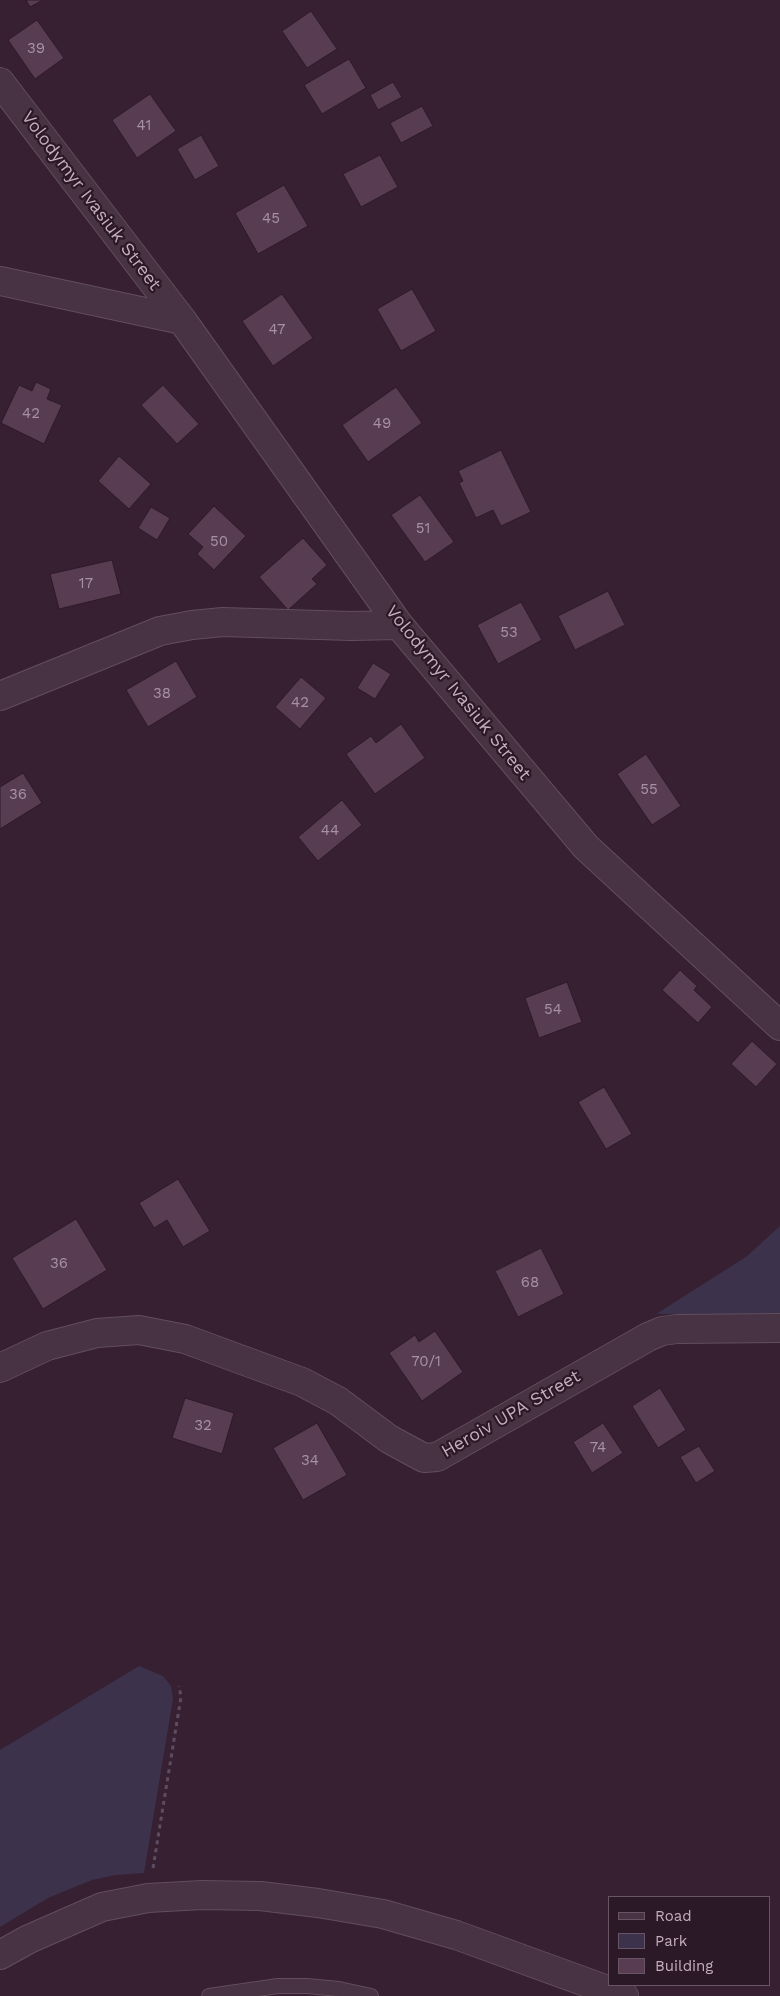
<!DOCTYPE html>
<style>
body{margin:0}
#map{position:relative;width:780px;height:1996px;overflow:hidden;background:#362032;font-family:"Work Sans",sans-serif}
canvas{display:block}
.legend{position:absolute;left:608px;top:1896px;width:162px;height:90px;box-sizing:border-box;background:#2b1927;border:1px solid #685464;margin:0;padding:6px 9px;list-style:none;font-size:15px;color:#c4adbf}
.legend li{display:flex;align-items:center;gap:10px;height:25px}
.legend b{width:25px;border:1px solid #685464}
</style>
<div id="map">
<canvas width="780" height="1996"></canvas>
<ul class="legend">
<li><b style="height:6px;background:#473343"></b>Road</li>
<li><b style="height:14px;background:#3c324b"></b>Park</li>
<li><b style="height:14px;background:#573c52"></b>Building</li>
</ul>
</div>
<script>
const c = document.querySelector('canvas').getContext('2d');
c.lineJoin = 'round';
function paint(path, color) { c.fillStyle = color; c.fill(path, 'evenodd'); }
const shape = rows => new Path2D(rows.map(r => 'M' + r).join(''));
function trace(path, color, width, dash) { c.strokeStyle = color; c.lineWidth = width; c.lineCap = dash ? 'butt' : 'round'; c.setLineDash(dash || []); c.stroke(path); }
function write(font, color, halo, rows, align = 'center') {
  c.font = font + ' "Work Sans",sans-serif'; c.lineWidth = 4.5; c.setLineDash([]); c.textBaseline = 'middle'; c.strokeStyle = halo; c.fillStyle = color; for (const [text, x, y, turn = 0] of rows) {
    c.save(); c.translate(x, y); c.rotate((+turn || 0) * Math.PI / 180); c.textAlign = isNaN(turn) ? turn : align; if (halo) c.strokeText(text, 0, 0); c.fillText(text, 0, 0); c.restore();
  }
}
paint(shape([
 [780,1226,780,1315,656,1314,746,1257],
 [139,1666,163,1676,171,1686,173,1699,144,1873,116,1875,92,1880,48,1898,0,1927,0,1750]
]), '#3c324b');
const building = shape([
 [26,0,43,0,30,7,26,0],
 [311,11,337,49,307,68,282,31,311,11],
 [37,20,64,58,35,79,8,40,37,20],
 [349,59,366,88,322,114,304,85,349,59],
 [393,82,402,97,378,110,370,95,393,82],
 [150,94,176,131,137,158,112,120,150,94],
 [422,106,433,126,401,143,390,123,422,106],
 [201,135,219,166,195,180,177,149,201,135],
 [380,155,398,187,361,207,343,174,380,155],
 [284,185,308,226,258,254,235,213,284,185],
 [412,289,436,331,401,351,377,309,412,289],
 [282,294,313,338,273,366,242,321,282,294],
 [36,382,51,389,47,399,62,405,44,444,1,423,19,385,32,391,36,382],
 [163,385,199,424,177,444,141,405,163,385],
 [396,387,422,423,368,462,342,425,396,387],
 [501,450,531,512,501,526,493,510,476,518,459,483,463,481,458,471,501,450],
 [119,456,151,484,129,509,98,481,119,456],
 [420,495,454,542,425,562,391,515,420,495],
 [214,506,246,536,214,570,197,554,203,547,188,534,214,506],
 [151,507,170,518,157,540,138,528,151,507],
 [303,538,327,565,312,579,317,584,288,610,259,577,303,538],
 [112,560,121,594,59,609,50,574,112,560],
 [608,591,625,625,575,650,558,616,608,591],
 [521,602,542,640,498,664,477,625,521,602],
 [176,661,197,697,148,727,126,690,176,661],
 [373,663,391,674,375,699,357,688,373,663],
 [301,677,326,698,300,729,275,707,301,677],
 [401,724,425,758,375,794,346,754,371,736,376,743,401,724],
 [646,754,681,806,652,825,617,774,646,754],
 [23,773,42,803,0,829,0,787,23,773],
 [342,800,362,825,318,861,298,837,342,800],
 [680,970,697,986,694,990,712,1007,698,1023,662,990,680,970],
 [567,982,582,1022,539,1038,525,998,567,982],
 [752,1041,777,1064,756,1087,731,1064,752,1041],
 [604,1087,632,1134,606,1149,578,1102,604,1087],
 [178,1179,210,1231,183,1247,167,1220,154,1228,139,1203,178,1179],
 [76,1219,107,1270,43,1309,12,1258,76,1219],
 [541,1248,564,1294,518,1317,495,1271,541,1248],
 [435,1331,463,1372,422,1401,389,1353,415,1335,419,1342,435,1331],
 [660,1388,686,1430,658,1448,632,1406,660,1388],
 [185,1398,234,1413,222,1454,172,1438,185,1398],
 [317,1423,347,1475,303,1500,273,1448,317,1423],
 [603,1423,623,1453,592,1473,573,1442,603,1423],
 [699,1446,715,1471,696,1483,680,1457,699,1446]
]);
paint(building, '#573c52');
trace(building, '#2d1b29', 1);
const service = shape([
 [209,1996,278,1986,307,1986,339,1989,371,1996]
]);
const minor = shape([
 [0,82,182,320,399,625,586,847,780,1026],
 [0,281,182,320],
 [0,696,160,631,192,625,223,622,351,626,399,625],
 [0,1368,47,1346,97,1333,139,1330,185,1339,302,1382,338,1401,389,1439,424,1458,437,1457,648,1337,662,1331,677,1329,780,1328]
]);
const tertiary = shape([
 [0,1955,29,1939,102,1907,148,1898,202,1895,260,1896,318,1903,383,1914,456,1935,624,1996]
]);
trace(service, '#624e5d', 16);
trace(minor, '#624e5d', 30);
trace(tertiary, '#624e5d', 30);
trace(shape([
 [153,1868,181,1697,179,1686]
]), '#5d4c62', 3, [4, 4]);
trace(service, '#473343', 14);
trace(minor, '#473343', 28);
trace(tertiary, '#473343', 28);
write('15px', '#a991a4', null, [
 ["39",36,49],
 ["41",144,126],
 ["45",271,219],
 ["47",277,330],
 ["42",31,414],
 ["49",382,424],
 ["51",423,529],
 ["50",219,542],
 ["17",86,584],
 ["53",509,633],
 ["38",162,694],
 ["42",300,703],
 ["55",649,790],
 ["36",18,795],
 ["44",330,831],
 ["54",553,1010],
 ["36",59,1264],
 ["68",530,1283],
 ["70/1",426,1362],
 ["32",203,1426],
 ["74",598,1448],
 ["34",310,1461]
]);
write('18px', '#c4adbf', '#2b1927', [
 ["Volodymyr Ivasiuk Street",91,201,53],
 ["Volodymyr Ivasiuk Street",458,693,51],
 ["Heroiv UPA Street",511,1414,-30]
]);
</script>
